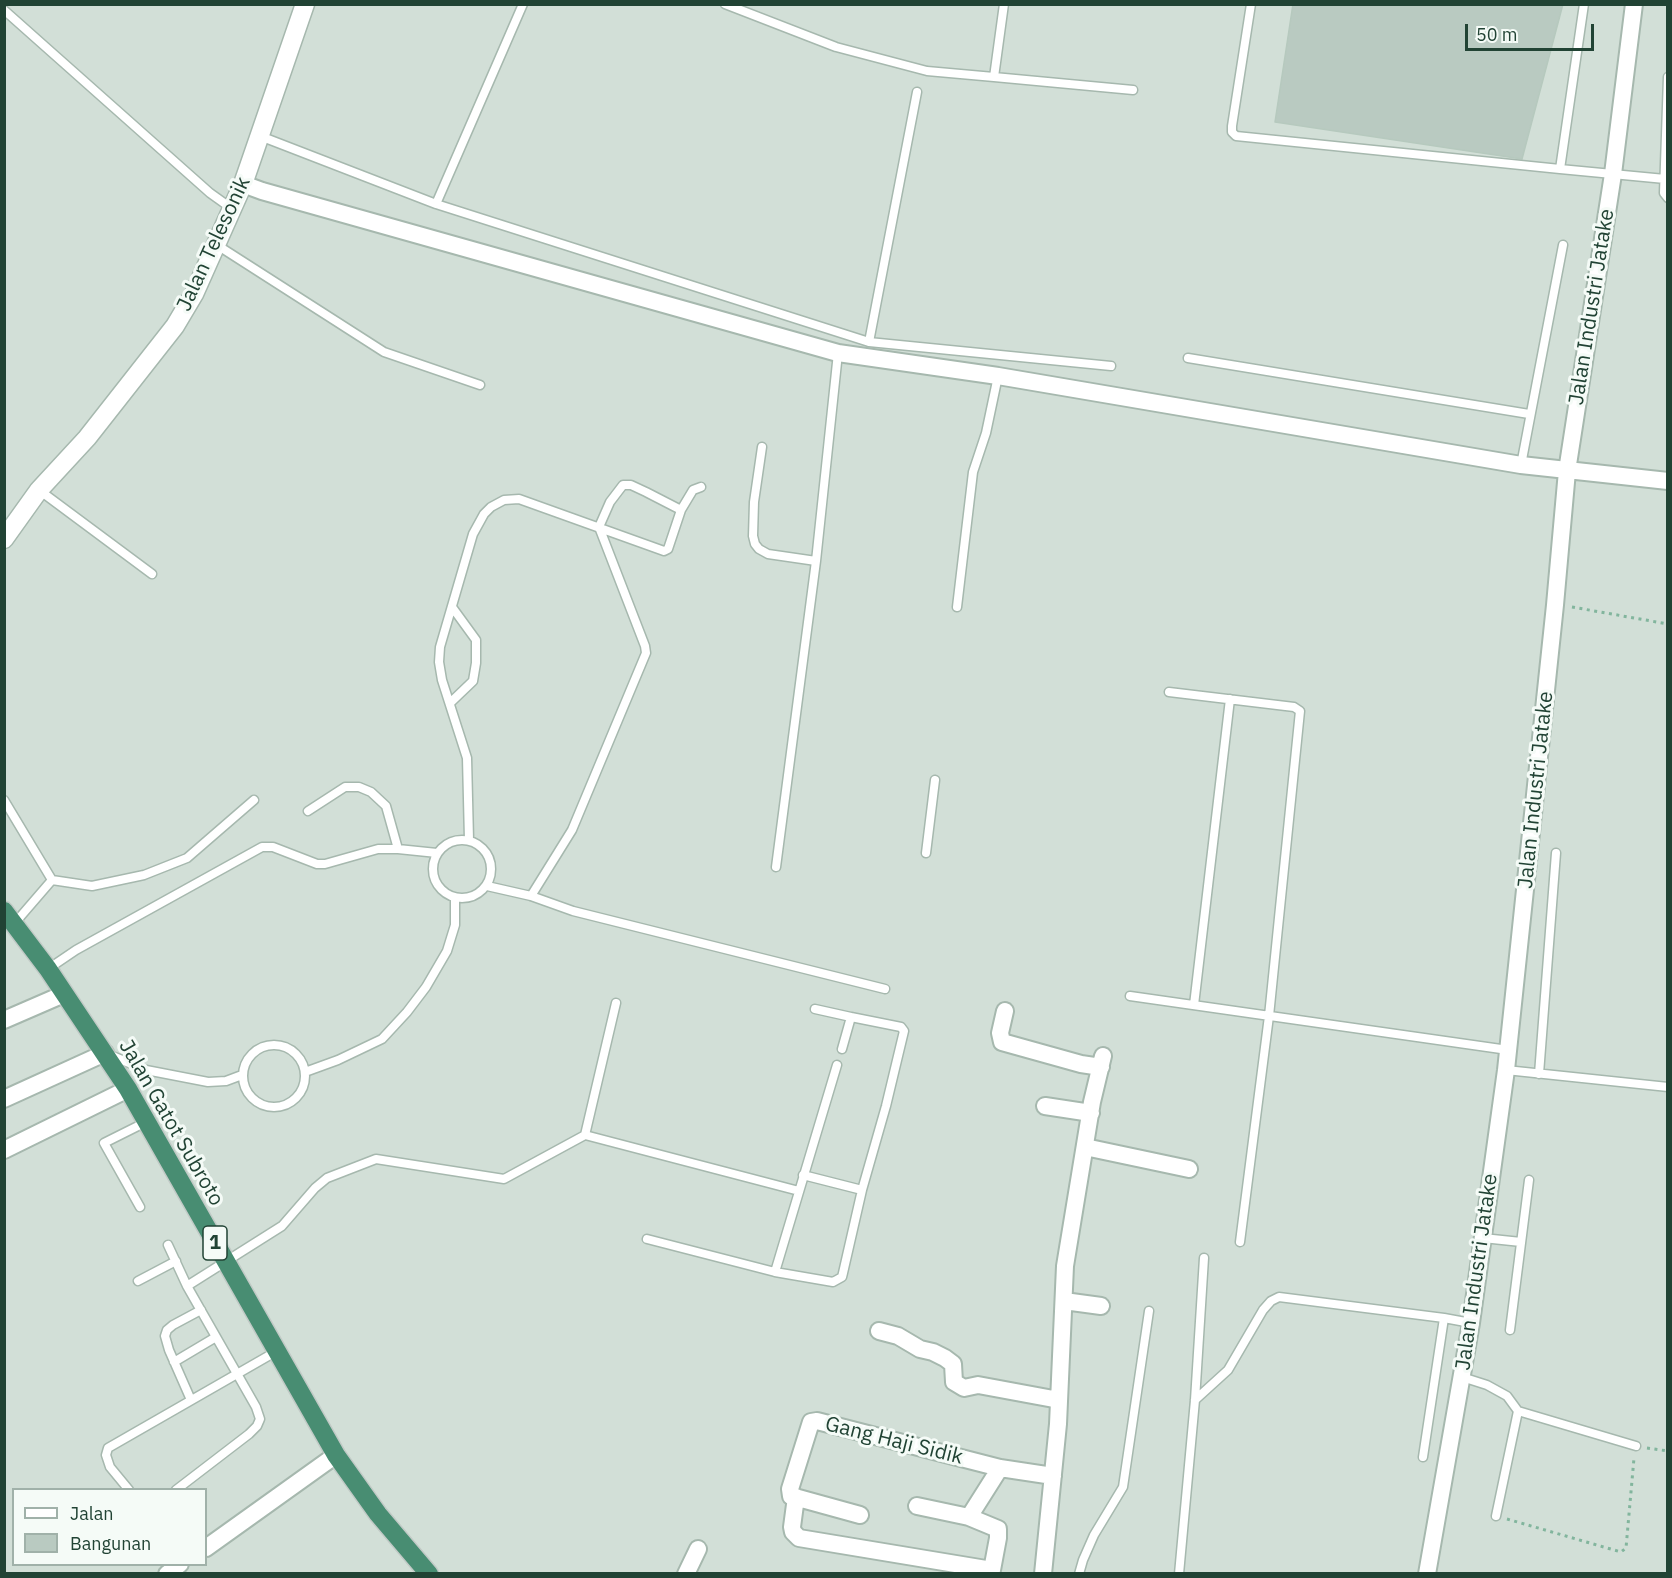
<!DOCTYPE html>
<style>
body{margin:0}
#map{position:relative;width:1672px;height:1578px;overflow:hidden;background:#e4efe8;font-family:"IBM Plex Sans",sans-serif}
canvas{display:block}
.frame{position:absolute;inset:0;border:6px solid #214334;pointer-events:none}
.legend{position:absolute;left:12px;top:1488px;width:195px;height:78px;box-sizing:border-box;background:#f5fbf7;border:2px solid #a0b1a9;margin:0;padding:8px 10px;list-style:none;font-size:18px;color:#214334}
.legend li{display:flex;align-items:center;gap:12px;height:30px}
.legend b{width:30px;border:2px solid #a0b1a9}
.scale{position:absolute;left:1465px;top:24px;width:129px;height:27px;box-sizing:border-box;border:3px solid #214334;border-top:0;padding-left:8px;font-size:18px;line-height:21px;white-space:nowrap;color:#214334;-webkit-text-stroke:4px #f5fbf7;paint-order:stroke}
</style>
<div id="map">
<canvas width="1672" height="1578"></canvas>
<div class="frame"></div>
<ul class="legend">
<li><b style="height:8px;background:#fff"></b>Jalan</li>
<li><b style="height:16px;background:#b9cac1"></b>Bangunan</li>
</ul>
<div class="scale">50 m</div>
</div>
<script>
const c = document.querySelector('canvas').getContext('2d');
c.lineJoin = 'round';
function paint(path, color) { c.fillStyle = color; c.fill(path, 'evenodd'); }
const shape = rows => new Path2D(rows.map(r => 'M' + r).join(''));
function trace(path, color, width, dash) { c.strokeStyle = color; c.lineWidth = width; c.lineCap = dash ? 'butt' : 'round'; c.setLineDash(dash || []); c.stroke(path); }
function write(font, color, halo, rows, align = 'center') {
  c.font = font + ' "IBM Plex Sans",sans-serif'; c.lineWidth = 6; c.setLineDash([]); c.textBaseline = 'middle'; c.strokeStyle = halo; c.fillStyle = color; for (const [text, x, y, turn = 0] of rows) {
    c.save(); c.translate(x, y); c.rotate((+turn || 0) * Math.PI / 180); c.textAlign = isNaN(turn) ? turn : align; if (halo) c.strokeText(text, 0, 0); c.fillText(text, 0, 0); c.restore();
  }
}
paint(shape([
 [5,5,1667,5,1667,1573,5,1574],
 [14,1490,206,1490,206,1564,14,1564]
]), '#d2dfd7');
const building = shape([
 [1293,4,1563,4,1522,159,1275,122,1293,4]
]);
paint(building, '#b9cac1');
trace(building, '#b6c9be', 1.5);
const service = shape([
 [725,4,836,47,927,71,994,77,1004,4],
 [1251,4,1232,126,1232,132,1236,136,1560,169],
 [1584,4,1560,169,1665,179],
 [4,10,210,193,231,208],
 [994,77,1133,90],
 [1668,77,1664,193,1668,198],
 [260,136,436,204,869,342,1111,366],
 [436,204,523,4],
 [217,245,384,352,480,385],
 [869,342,917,92],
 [1188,358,1529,414],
 [762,447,754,502,753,536,755,544,759,549,768,554,816,561],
 [1521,465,1563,245],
 [39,490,152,574],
 [957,607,973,472,986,433,998,376],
 [1169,692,1294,707,1300,711,1269,1016,1240,1242],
 [450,703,473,681,476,663,476,640,452,607],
 [4,800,52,880],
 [308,811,345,787,359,787,371,792,386,806,398,849],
 '433 869a29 29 0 1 1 58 0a29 29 0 1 1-58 0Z',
 [469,840,467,758,442,680,439,662,440,647,473,534,484,514,491,507,504,500,519,499,664,551,668,549,681,510,693,490,701,487],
 [926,853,935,780],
 [776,867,816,561,838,353],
 [487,886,531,896,573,911,885,989],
 [531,896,572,830,646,653,645,646,599,527,610,502,623,485,631,485,646,492,681,510],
 [14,924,52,880,92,886,144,875,187,858,254,800],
 [48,969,76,950,262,847,273,847,317,864,325,864,378,849,398,849,437,853],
 [1130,996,1508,1050],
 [1194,1005,1230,699],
 [815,1009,851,1017,842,1049],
 '243 1076a31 31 0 1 1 62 0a31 31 0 1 1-62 0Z',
 [110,1055,146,1070,208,1082,226,1081,242,1075],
 [1506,1070,1668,1087],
 [305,1072,338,1060,382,1039,407,1012,426,987,447,951,455,925,455,898],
 [1539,1074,1556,853],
 [585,1135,616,1003],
 [803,1175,862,1190],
 [140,1207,104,1143,146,1122],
 [1483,1238,1521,1242],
 [647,1239,775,1272,837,1065],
 [168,1245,187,1286,256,1407,260,1419,257,1426,249,1434,176,1490],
 [775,1272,833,1282,842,1277,843,1273,862,1190,886,1106,904,1031,901,1027,851,1017],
 [138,1281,176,1261],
 [187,1286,282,1226,315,1188,327,1178,376,1159,504,1179,585,1135,799,1191],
 [1510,1330,1529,1180],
 [174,1362,216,1337],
 [1462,1377,1487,1385,1507,1396,1518,1411,1636,1446],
 [191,1400,169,1350,165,1336,167,1330,173,1325,201,1310],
 [1195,1400,1228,1370,1263,1310,1271,1301,1279,1297,1444,1318,1471,1323],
 [1423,1457,1444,1318],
 [129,1490,110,1467,106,1455,108,1448,277,1351],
 [1496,1516,1518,1411],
 [1079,1574,1083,1560,1094,1535,1123,1487,1149,1311],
 [1179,1574,1195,1400,1204,1258]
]);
const minor = shape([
 [243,184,262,191,838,353,998,376,1521,465,1668,481],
 [1005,1011,1000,1033,1002,1042,1081,1064,1101,1067],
 [4,1020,64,994],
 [4,1099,105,1053],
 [1045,1106,1091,1113],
 [1085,1147,1189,1169],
 [4,1150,128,1089],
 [1064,1301,1101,1306],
 [879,1331,898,1336,920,1349,933,1352,945,1358,953,1364,954,1382,964,1388,978,1385,1059,1400],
 [796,1497,792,1527,793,1532,799,1538,992,1570,998,1538,998,1529,969,1517],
 [917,1506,969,1517,1000,1468],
 [860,1515,791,1496,790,1489,811,1422,817,1421,1000,1468,1053,1476],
 [206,1548,336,1455],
 [167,1574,180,1564],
 [686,1574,698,1549],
 [1043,1574,1058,1424,1065,1266,1092,1102,1103,1056],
 [1427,1574,1471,1323,1506,1070,1555,605,1567,471,1613,174,1634,4]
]);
const tertiary = shape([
 [4,539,39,490,87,438,175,326,194,294,243,184,305,4]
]);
const trunk = shape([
 [4,911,48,969,128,1089,336,1455,378,1514,429,1574]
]);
trace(service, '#a6b8ae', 11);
trace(minor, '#a6b8ae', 20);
trace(tertiary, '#a6b8ae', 21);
trace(trunk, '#c1cac6', 21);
trace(shape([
 [1572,607,1668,624],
 [1647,1448,1668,1451],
 [1507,1519,1621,1552,1626,1548,1634,1458]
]), '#82b59d', 3, [3, 4.5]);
trace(service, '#fff', 8);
trace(minor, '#fff', 16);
trace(tertiary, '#fff', 18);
trace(trunk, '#488d72', 18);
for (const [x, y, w] of [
 [215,1243,24]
]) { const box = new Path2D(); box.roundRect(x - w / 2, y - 17, w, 34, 4.5); c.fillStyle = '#f5fbf7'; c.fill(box); trace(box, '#214334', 1.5); }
write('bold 20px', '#214334', null, [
 ["1",215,1243]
]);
write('21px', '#214334', '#f5fbf7', [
 ["Jalan Telesonik",214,244,-65],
 ["Jalan Industri Jatake",1592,307,-81],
 ["Jalan Industri Jatake",1536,790,-84],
 ["Jalan Gatot Subroto",171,1123,60],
 ["Jalan Industri Jatake",1477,1272,-82],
 ["Gang Haji Sidik",894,1441,14]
]);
</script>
